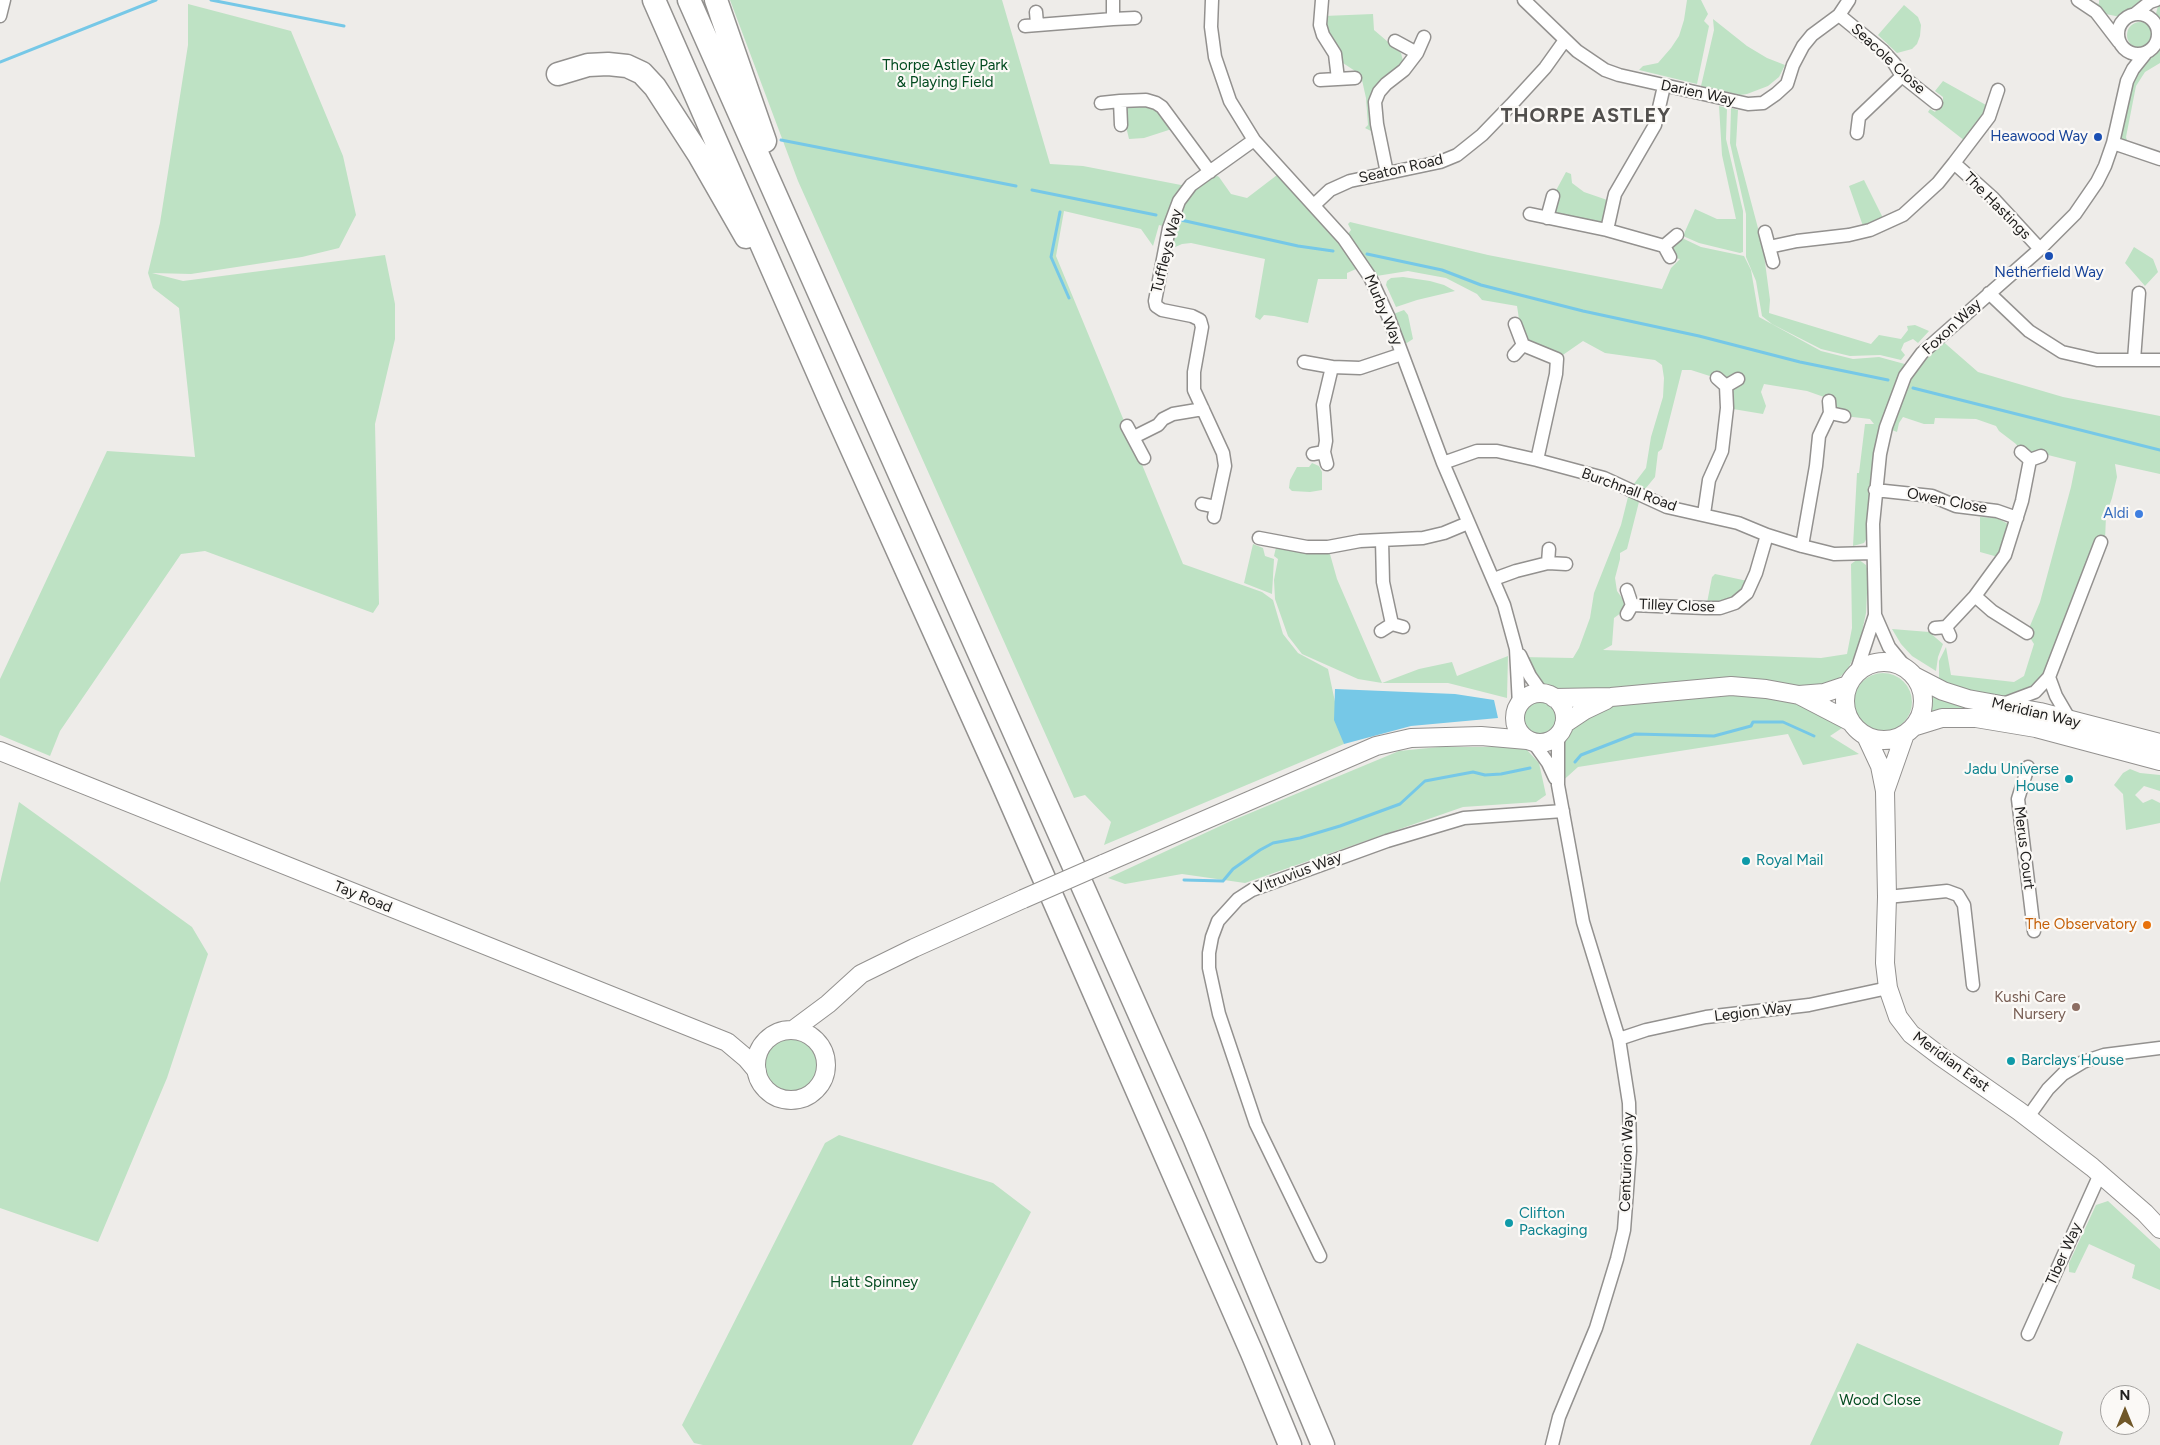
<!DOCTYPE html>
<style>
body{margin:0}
#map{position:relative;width:2160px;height:1445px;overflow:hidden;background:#eeece9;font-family:Figtree,sans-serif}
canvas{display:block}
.north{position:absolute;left:2100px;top:1385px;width:50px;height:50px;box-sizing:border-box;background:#fbf9f6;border:1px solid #a4a2a0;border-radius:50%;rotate:0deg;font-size:14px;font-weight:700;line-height:20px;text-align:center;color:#21201f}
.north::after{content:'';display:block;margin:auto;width:18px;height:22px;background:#705728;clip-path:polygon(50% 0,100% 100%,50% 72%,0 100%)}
</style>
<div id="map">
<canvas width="2160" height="1445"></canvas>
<div class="north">N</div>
</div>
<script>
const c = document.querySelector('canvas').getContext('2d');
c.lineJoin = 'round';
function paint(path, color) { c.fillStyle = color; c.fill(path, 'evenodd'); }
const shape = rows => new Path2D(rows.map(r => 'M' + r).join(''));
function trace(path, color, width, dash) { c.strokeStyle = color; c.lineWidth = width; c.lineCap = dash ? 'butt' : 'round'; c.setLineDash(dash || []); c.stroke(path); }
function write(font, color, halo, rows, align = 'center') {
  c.font = font + ' Figtree,sans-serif'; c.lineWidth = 4.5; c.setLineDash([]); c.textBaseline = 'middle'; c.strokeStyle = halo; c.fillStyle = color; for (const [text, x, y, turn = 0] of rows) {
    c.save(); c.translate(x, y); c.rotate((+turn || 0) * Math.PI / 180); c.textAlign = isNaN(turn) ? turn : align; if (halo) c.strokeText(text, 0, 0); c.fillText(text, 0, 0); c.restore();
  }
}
paint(shape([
 [730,0,1002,0,1050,164,1083,166,1181,185,1191,185,1210,172,1219,177,1231,194,1247,198,1281,172,1344,239,1351,230,1348,224,1350,222,1488,255,1662,289,1671,268,1680,259,1670,257,1664,246,1682,238,1701,247,1744,256,1751,270,1759,317,1821,351,1853,359,1879,357,1912,366,1939,338,1978,372,2063,397,2160,416,2160,474,2115,464,2117,477,2112,498,2106,515,2105,541,2050,679,2004,704,2160,743,2160,761,2036,728,1918,721,1921,714,1923,698,1922,690,1914,676,1927,683,1939,678,1939,661,1946,647,1951,675,2014,682,2024,676,2034,644,2027,633,2040,602,2071,487,2076,462,2048,455,2041,456,2021,452,2016,444,1999,431,1996,426,1976,419,1935,418,1934,424,1924,424,1903,417,1899,423,1897,432,1879,425,1868,536,1864,543,1853,546,1857,473,1859,473,1865,424,1874,424,1870,419,1844,416,1824,397,1807,391,1764,384,1761,392,1766,406,1763,414,1727,408,1716,378,1691,370,1682,370,1662,449,1658,452,1655,477,1641,494,1627,549,1620,553,1620,559,1615,578,1617,591,1627,605,1625,610,1614,618,1612,645,1603,650,1821,658,1847,654,1852,628,1851,564,1858,559,1866,565,1868,573,1866,613,1859,646,1848,669,1837,680,1801,695,1851,722,1830,736,1859,754,1803,765,1788,734,1578,767,1558,785,1558,736,1585,710,1542,693,1521,657,1573,658,1579,648,1590,618,1594,593,1621,525,1630,489,1646,468,1651,437,1663,397,1664,378,1662,365,1655,360,1605,353,1583,341,1557,359,1523,345,1517,306,1482,300,1477,294,1446,278,1408,271,1370,277,1363,266,1347,273,1347,279,1318,279,1308,323,1274,316,1264,315,1260,320,1255,317,1265,259,1191,243,1182,244,1164,252,1169,228,1159,225,1153,246,1141,229,1064,211,1056,256,1183,564,1262,592,1273,600,1283,634,1298,653,1328,669,1344,744,1104,845,1111,822,1085,795,1074,798,798,181],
 [1687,0,1701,0,1708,14,1704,21,1709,26,1697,84,1639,70,1643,66,1658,63,1671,48,1679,36,1684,20],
 [2086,0,2099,4,2099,0,2160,0,2160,31,2154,21,2158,6,2144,7,2125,18,2096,12],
 [188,4,291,31,343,156,356,215,339,248,302,257,191,274,152,273,183,281,385,255,395,304,395,339,375,424,379,604,373,613,205,551,181,554,60,731,50,756,0,735,0,679,107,451,195,457,179,308,153,288,148,273,160,223,188,45],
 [1904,5,1918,17,1921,25,1920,36,1917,44,1912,49,1897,53,1878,35],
 [1373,14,1374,30,1401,53,1403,61,1402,65,1381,82,1377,144,1374,145,1371,131,1365,128,1368,125,1366,98,1362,80,1355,71,1343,63,1327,31,1324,16],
 [1713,19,1747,46,1767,58,1785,65,1779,77,1768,86,1747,94,1740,95,1701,86,1714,30],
 '2127 35a13 13 0 1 1 26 0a13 13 0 1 1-26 0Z',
 [2152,49,2160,49,2160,63,2145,72,2136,86,2126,137,2129,148,2113,143,2127,81],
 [1943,81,1986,105,1987,110,1965,141,1928,112,1930,109,1935,112,1943,100,1943,97,1935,91],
 [1146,100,1178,127,1144,138,1129,139,1120,101],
 [1719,106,1727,108,1726,139,1743,211,1743,252,1740,253,1699,243,1683,236,1695,209,1717,219,1736,219,1722,155],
 [1731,108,1738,110,1736,145,1763,247,1770,300,1769,313,1871,344,1879,335,1901,339,1908,330,1907,326,1915,325,1929,331,1918,343,1913,339,1904,343,1901,350,1905,355,1901,360,1880,355,1850,356,1821,349,1772,324,1762,316,1756,281,1746,257,1746,214,1730,143],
 [1566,172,1571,174,1572,183,1584,192,1613,202,1607,230,1547,218,1553,196],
 [1864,180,1883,218,1863,226,1849,186],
 [2134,247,2153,259,2158,272,2145,286,2125,263],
 [1403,277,1430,281,1444,285,1455,291,1417,300,1396,307,1386,285,1387,281,1391,278],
 [1404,310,1408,315,1413,339,1399,348,1388,316],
 [1312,463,1319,466,1322,472,1322,490,1310,492,1292,491,1289,488,1290,480,1297,467,1309,467],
 [1980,517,1997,518,2008,524,2009,529,1998,557,1980,552],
 [1277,543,1328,547,1337,579,1382,683,1419,669,1452,662,1457,676,1508,656,1507,698,1448,683,1382,683,1358,679,1302,654,1288,636,1275,599,1274,580,1278,559,1274,556],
 [1253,544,1263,548,1265,556,1274,559,1272,594,1244,583],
 [1715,574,1752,582,1747,593,1706,608,1712,577],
 [1892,629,1929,632,1943,644,1938,657,1936,671,1912,656,1901,644],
 '1854 702a29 29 0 1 1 58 0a29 29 0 1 1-58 0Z',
 '1524 718a17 17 0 1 1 34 0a17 17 0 1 1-34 0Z',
 [1439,747,1515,747,1527,750,1539,763,1546,795,1536,802,1463,807,1245,883,1182,874,1125,884,1108,878,1231,821,1399,751],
 [2130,769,2140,773,2160,775,2160,791,2144,786,2135,795,2143,803,2152,799,2160,803,2160,823,2126,830,2123,794,2114,785,2123,773],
 [19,802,192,927,208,954,167,1078,98,1242,0,1208,0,883],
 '764 1064a27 27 0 1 1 54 0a27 27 0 1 1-54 0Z',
 [839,1135,993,1183,1031,1212,912,1445,703,1445,694,1443,682,1425,825,1143],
 [2108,1201,2160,1249,2160,1290,2132,1278,2135,1265,2089,1244,2075,1273,2069,1272,2069,1263,2096,1205],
 [1857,1343,2063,1432,2059,1445,1810,1445]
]), '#bee2c4');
paint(shape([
 [1335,689,1455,694,1494,700,1498,718,1411,726,1344,744,1334,720]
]), '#76c8e7');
trace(shape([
 [211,0,344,26],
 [0,62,156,0],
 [781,140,1016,186],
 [1032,190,1156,215],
 [1060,212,1051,257,1069,298],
 [1181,220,1298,246,1333,251],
 [1367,254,1442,270,1481,285,1583,311,1699,336,1800,362,1888,380],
 [1913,388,2160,450],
 [1575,762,1581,755,1635,734,1714,736,1751,726,1753,722,1783,722,1814,736],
 [1184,880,1223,881,1233,869,1260,850,1273,843,1300,838,1340,826,1400,804,1425,781,1473,772,1485,775,1501,774,1530,768]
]), '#76c8e7', 3);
const street = shape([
 [1212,0,1211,27,1215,57,1230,101,1254,140,1344,239,1370,277,1388,316,1443,463,1504,605,1516,649,1519,705],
 [1322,0,1320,25,1323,35,1335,54,1338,79],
 [1524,0,1577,51,1605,70,1619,75,1748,104,1763,103,1776,94,1787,84,1793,65,1803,46,1812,35,1839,15,1849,0],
 [2078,0,2096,12,2119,42],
 [1036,12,1037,24],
 '2118 34a20 20 0 1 1 40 0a20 20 0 1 1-40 0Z',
 [2135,14,2150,2,2156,0],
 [1839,15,1883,51,1894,63,1902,76,1936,103],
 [0,16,4,0],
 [1113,19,1135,18],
 [1025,26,1113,19,1113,0],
 [1395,41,1417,53],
 [1320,80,1355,78],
 [1120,101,1146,100,1156,103,1162,107,1210,172],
 [1101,103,1120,101,1121,125],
 [1857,133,1859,117,1902,76],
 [2113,143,2160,159],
 [1954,163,1993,198,2040,249],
 [1387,173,1377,124,1375,102,1379,92,1386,84,1404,70,1417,53,1424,37],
 [1314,205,1330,190,1350,181,1440,162,1457,155,1482,135,1511,105,1545,68,1565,40],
 [1530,214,1607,230,1664,246],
 [1547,218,1553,196],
 [1607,230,1615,194,1655,125,1664,86],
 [1765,232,1773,262],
 [1769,247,1797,241,1849,235,1870,230,1903,215,1938,183,1954,163,1989,117,1998,90],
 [1670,257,1664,246,1677,235],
 [1989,293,2029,331,2062,352,2097,360,2160,360],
 [1523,345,1557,359,1556,374,1537,460],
 [1514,355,1523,345,1515,324],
 [2134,360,2139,293],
 [1304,362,1332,367],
 [1717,378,1726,386,1738,379],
 [1829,401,1830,413,1844,416],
 [1127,426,1144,458],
 [1134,437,1158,425,1163,419,1173,414,1203,409],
 [1324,452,1326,441,1323,405,1332,367,1360,368,1402,354],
 [2021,452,2030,460,2041,456],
 [1313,454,1324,452,1327,464],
 [1443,463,1477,451,1497,451,1537,460,1604,478,1667,507,1738,523,1767,535,1802,546,1834,554,1873,553],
 [1875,490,1932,496,1956,506,1997,511,2017,518],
 [1202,504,1216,507],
 [1704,514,1709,480,1722,451,1727,408,1726,386],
 [1214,517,1225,466,1223,453,1194,390,1194,372,1202,327,1200,320,1192,316,1162,310,1156,306,1155,301,1169,228,1179,201,1191,185,1254,140],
 [1259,538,1307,547,1328,547,1360,541,1423,538,1444,533,1468,523],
 [1382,540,1383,582,1392,624],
 [1802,546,1816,466,1819,436,1830,413],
 [1548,563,1549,549],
 [1494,579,1516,571,1548,563,1566,564],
 [1627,590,1632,605,1627,614],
 [1975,596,1992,611,2027,633],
 [1632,605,1706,608,1720,608,1735,603,1747,593,1756,573,1767,535],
 [1875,615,1889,647,1907,669],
 [1946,627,1975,596,2005,555,2022,501,2030,460],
 [1935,628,1946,627,1950,636],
 [1381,631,1392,624,1403,627],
 [1520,655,1530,676,1542,693],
 [1856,673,1875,615,1873,524,1880,454,1886,427,1905,376,1922,353,1939,338,2040,249,2075,214,2097,182,2105,166,2113,143,2127,81,2133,69,2145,54],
 [2049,677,2056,696,2070,720],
 [2003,704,2035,692,2049,677,2101,542],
 [1533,742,1548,763,1555,778],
 [2028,767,2018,799,2034,931],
 [1887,897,1947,891,1958,895,1964,905,1973,985],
 [1619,1039,1646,1030,1706,1017,1809,1005,1888,988],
 [2028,1117,2048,1089,2063,1074,2083,1062,2104,1055,2160,1048],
 [1320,1256,1256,1124,1219,1014,1209,968,1209,953,1212,937,1218,921,1238,899,1252,890,1387,841,1464,818,1563,811],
 [2028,1334,2100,1174],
 [1552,1445,1559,1417,1596,1328,1617,1259,1624,1230,1630,1151,1629,1103,1619,1039,1583,922,1558,785,1558,736]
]);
const secondary = shape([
 '1845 701a39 39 0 1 1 78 0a39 39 0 1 1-78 0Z',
 [1914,676,1943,691,1968,699,2040,712,2160,743],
 '1515 718a25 25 0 1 1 50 0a25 25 0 1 1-50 0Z',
 [1799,695,1851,722],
 [1554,698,1611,697,1731,686,1766,689,1799,695,1824,693,1848,685],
 [1564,724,1585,710,1606,700],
 [1913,727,1942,718,1976,718,2036,728,2160,761],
 [1866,736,1880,766,1885,791,1887,897,1885,963,1888,988,1898,1017,1911,1034,1940,1056,2019,1111,2092,1167,2145,1213,2160,1229],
 [0,751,727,1042,746,1058,757,1071],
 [1885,791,1905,734],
 [1103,864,1376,746,1411,738,1481,736,1527,740],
 [793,1030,828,1004,861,974,914,948,1023,899],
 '756 1065a35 35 0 1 1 70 0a35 35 0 1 1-70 0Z'
]);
const highway = shape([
 [654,0,832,405,1001,780,1252,1353,1290,1445],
 [689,0,1194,1137,1323,1445],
 [716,0,765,141],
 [558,74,588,65,608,64,627,66,642,73,655,87,699,155,746,237]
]);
trace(street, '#93918f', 15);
trace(secondary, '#93918f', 20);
trace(highway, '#93918f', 25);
trace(street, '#fff', 12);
trace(secondary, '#fff', 18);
trace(highway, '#fff', 22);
const secondaryBridge = shape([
 [1023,899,1103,864]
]);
trace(secondaryBridge, '#93918f', 20, []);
trace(secondaryBridge, '#fff', 18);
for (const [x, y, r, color] of [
 [2098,137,5,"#1a4fb4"],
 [2049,256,5,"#1a4fb4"],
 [2139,514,5,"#3f7fe0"],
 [2069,779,5,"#0f9aa8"],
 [1746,861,5,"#0f9aa8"],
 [2147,925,5,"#e8710a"],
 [2076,1007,5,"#8d6e63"],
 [2011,1061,5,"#0f9aa8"],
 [1509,1223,5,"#0f9aa8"]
]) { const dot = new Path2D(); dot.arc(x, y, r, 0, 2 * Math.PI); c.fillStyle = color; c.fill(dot); trace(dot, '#fbf9f6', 2); }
write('15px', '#21201f', '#fbf9f6', [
 ["Seacole Close",1888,59,43],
 ["Darien Way",1698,93,12],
 ["Seaton Road",1401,169,-13],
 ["The Hastings",1997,206,45],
 ["Tuffleys Way",1167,251,-76],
 ["Murby Way",1383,310,67],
 ["Foxon Way",1952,327,-43],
 ["Burchnall Road",1629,490,20],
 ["Owen Close",1947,501,11],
 ["Tilley Close",1677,606,2],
 ["Meridian Way",2036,713,13],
 ["Merus Court",2024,848,83],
 ["Vitruvius Way",1298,873,-21],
 ["Tay Road",363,897,22],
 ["Legion Way",1753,1012,-7],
 ["Meridian East",1951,1062,36],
 ["Centurion Way",1627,1162,-88],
 ["Tiber Way",2064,1254,-66]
]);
write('15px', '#034b20', '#fbf9f6', [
 ["Thorpe Astley Park",945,66],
 ["& Playing Field",945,83],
 ["Hatt Spinney",874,1283],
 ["Wood Close",1880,1401]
]);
write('15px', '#164399', '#fbf9f6', [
 ["Heawood Way",2088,137],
 ["Netherfield Way",2049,273,"center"]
], 'right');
write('15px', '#366cbe', '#fbf9f6', [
 ["Aldi",2129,514]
], 'right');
write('15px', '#0d838f', '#fbf9f6', [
 ["Jadu Universe",2059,770,"right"],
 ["House",2059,787,"right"],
 ["Royal Mail",1756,861],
 ["Barclays House",2021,1061],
 ["Clifton",1519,1214],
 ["Packaging",1519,1231]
], 'left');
write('15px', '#c56008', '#fbf9f6', [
 ["The Observatory",2137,925]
], 'right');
write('15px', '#785e54', '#fbf9f6', [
 ["Kushi Care",2066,998],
 ["Nursery",2066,1015]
], 'right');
c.letterSpacing = '1px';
write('bold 20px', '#514f4d', '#fbf9f6', [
 ["THORPE ASTLEY",1586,116]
]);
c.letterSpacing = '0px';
</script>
